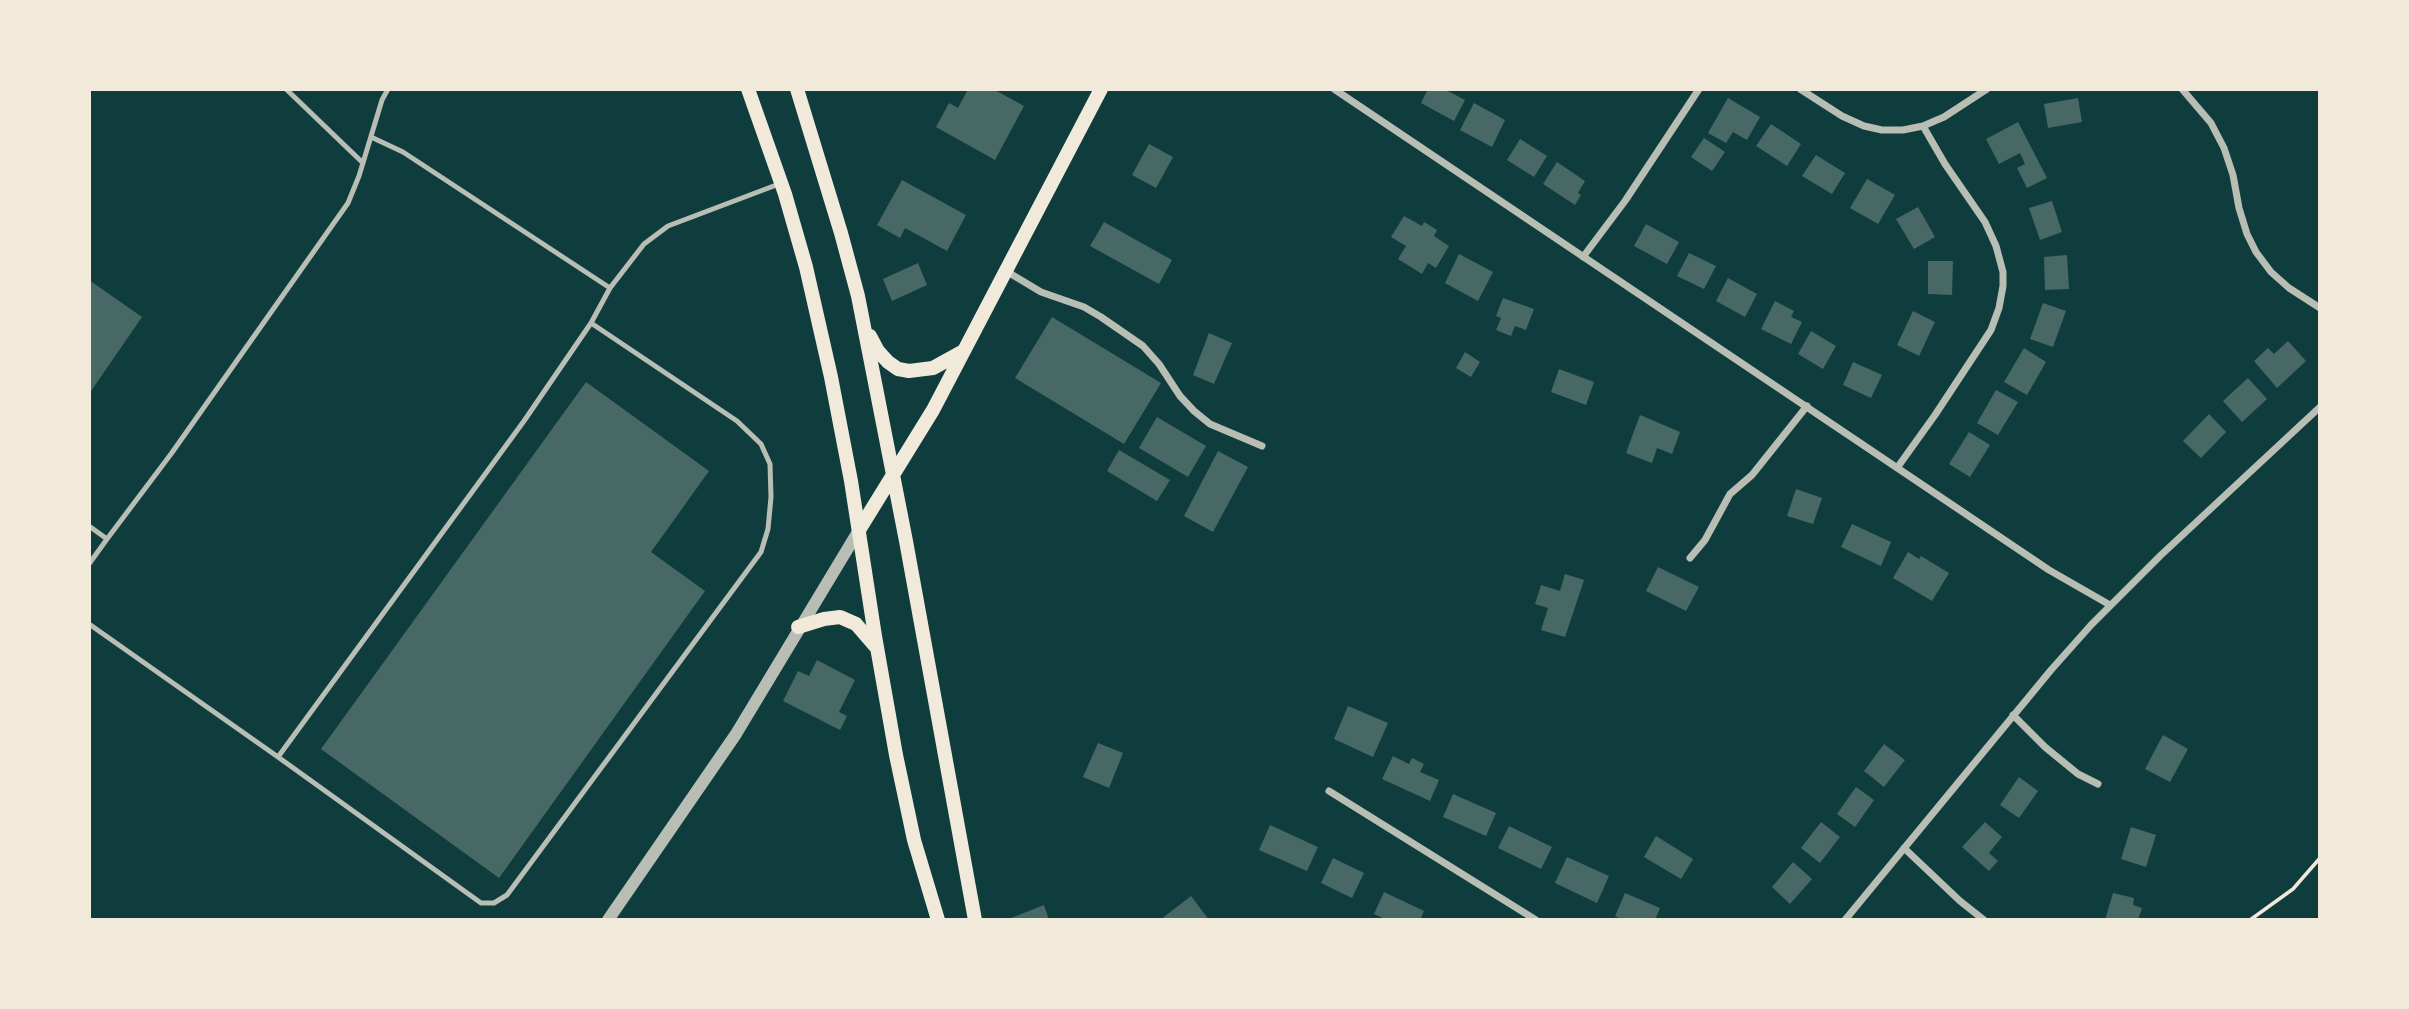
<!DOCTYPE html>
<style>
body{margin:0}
#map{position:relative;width:2409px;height:1009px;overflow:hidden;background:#0f3d3e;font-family:"Alegreya Sans",sans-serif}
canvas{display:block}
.frame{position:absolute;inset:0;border:91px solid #f1e9da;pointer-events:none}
</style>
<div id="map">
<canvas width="2409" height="1009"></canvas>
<div class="frame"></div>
</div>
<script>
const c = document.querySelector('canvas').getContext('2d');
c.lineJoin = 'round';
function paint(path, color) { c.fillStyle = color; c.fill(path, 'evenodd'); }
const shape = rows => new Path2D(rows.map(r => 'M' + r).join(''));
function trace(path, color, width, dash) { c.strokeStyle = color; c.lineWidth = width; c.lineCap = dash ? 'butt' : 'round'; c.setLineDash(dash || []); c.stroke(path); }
paint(shape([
 [968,89,993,89,1024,106,995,160,936,127,949,103,958,108],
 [1428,89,1449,89,1448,91,1465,100,1454,121,1421,103],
 [1728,98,1760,117,1747,140,1733,132,1726,143,1708,133],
 [2078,98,2082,122,2048,128,2044,104],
 [1474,103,1505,120,1492,147,1460,130],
 [2018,122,2047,178,2027,188,2017,168,2025,164,2020,153,1999,164,1986,139],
 [1771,124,1801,144,1787,166,1756,146],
 [1704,138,1725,152,1712,171,1691,157],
 [1520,139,1547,156,1534,177,1507,160],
 [1149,144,1173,157,1156,188,1132,175],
 [1816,155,1845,173,1832,194,1802,176],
 [1557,162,1585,181,1578,193,1581,195,1575,205,1543,184],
 [1867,179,1895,195,1878,224,1850,208],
 [902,180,966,215,947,251,905,228,900,238,877,225],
 [2052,201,2062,232,2040,240,2029,208],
 [1918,207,1935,237,1914,249,1896,219],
 [1404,216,1422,226,1424,222,1437,230,1434,236,1449,246,1436,268,1428,263,1422,274,1398,259,1406,246,1391,237],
 [1104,222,1172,260,1159,284,1090,246],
 [1646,224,1679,242,1667,264,1634,246],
 [1689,253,1716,266,1704,289,1677,276],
 [1459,254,1493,272,1478,301,1445,283],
 [2067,255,2069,289,2045,290,2044,257],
 [1928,261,1953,261,1952,295,1928,294],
 [918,263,927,285,892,301,883,279],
 [1728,278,1757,294,1745,317,1716,301],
 [89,280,142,317,89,394],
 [1503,298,1534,309,1526,330,1515,326,1511,336,1496,330,1501,318,1496,316],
 [1775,301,1794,311,1791,317,1802,322,1791,344,1761,329],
 [2043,303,2066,311,2053,347,2030,339],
 [1913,311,1935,322,1919,356,1897,345],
 [1052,317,1161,383,1124,444,1015,378],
 [1811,331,1836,346,1823,369,1798,354],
 [1209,333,1232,343,1214,384,1193,375],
 [2288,341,2306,361,2277,388,2254,361,2268,348,2274,354],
 [2024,348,2046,362,2027,395,2004,382],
 [1465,352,1480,362,1471,377,1456,368],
 [1853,362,1882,375,1871,398,1843,385],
 [1559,369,1594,382,1586,405,1551,392],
 [2248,378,2267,399,2242,422,2223,401],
 [586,382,709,471,651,552,705,591,499,878,321,749],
 [1996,390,2018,402,1998,435,1977,423],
 [2209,414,2226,432,2201,458,2183,441],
 [1640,415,1680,432,1672,454,1657,448,1652,463,1626,453],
 [1157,417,1206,446,1188,477,1139,448],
 [1969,432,1990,445,1970,477,1949,464],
 [1119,450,1170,480,1157,501,1107,471],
 [1218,451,1248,467,1213,532,1184,516],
 [1796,489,1822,498,1813,524,1787,516],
 [1852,524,1891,542,1881,566,1841,547],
 [1908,552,1919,559,1921,556,1949,573,1932,601,1893,578],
 [1658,567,1699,587,1686,611,1646,591],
 [1565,574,1584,580,1565,637,1541,630,1548,608,1535,604,1541,585,1560,591],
 [817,660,855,680,839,712,847,716,840,730,783,701,798,671,809,676],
 [1348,706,1388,723,1373,757,1334,739],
 [2163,735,2188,749,2170,782,2145,769],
 [1098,743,1123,753,1109,788,1083,777],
 [1884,744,1905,760,1884,787,1864,771],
 [1393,756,1409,764,1412,758,1424,764,1420,772,1439,780,1430,801,1382,779],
 [2019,777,2038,791,2019,818,2000,805],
 [1856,787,1874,800,1855,827,1837,814],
 [1453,794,1496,813,1486,836,1443,817],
 [1821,822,1840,837,1820,863,1801,848],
 [1985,822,2002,837,1989,853,1998,861,1989,871,1962,847],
 [1270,825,1318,847,1307,871,1259,850],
 [1509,826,1552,847,1541,869,1498,848],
 [2131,827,2156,835,2146,867,2121,859],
 [1656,836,1693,859,1681,879,1644,857],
 [1567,857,1609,876,1597,903,1555,883],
 [1333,858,1364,873,1352,898,1321,883],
 [1793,862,1812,879,1790,904,1772,887],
 [1384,892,1424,911,1420,920,1387,920,1374,914],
 [1625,893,1660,908,1655,920,1623,920,1615,916],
 [2113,893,2134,898,2133,905,2142,908,2138,920,2105,920],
 [1191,896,1209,920,1160,920],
 [1044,905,1049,920,1006,920]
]), '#486865');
trace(shape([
 [2250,920,2293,889,2320,858]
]), '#f1e9da', 3.5);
trace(shape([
 [286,89,363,163],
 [371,137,403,152,610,288],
 [89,526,107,539,171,454,348,203,359,176,382,100,388,89],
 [89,564,107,539],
 [89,624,278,757,524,421,591,323,610,288,644,244,668,226,779,184],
 [278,757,481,903,494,903,507,895,761,552,768,529,771,497,770,464,761,444,737,421,591,323]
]), '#b8beb3', 5);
trace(shape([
 [1334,89,2049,570,2110,605],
 [1800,89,1842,116,1864,126,1882,130,1903,130,1923,126,1944,117,1987,89],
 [2182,89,2211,123,2224,148,2233,175,2239,208,2247,234,2256,252,2271,272,2289,288,2320,308],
 [1583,257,1625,201,1699,89],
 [1006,271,1041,292,1084,307,1101,317,1143,346,1159,364,1180,396,1194,411,1210,424,1262,446],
 [1897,468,1935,415,1991,330,1999,308,2003,286,2003,272,1996,246,1985,222,1945,164,1923,126],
 [1690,558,1705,540,1730,494,1752,475,1807,406],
 [2013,715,2045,747,2078,774,2098,784],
 [1329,791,1536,920],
 [1904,848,1960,901,1984,920],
 [1845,920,2051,670,2091,625,2161,555,2320,407]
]), '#b8beb3', 7);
trace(shape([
 [608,920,736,734,859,530]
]), '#b8beb3', 12);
trace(shape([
 [748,89,785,194,806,267,831,377,851,481,875,636,896,755,914,840,938,920],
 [797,89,841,233,858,296,906,541,975,920],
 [870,336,878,351,888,362,898,369,909,371,933,368,962,352],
 [859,530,933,410,1101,89],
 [798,627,824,619,840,617,856,624,875,646]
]), '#f1e9da', 14);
</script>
